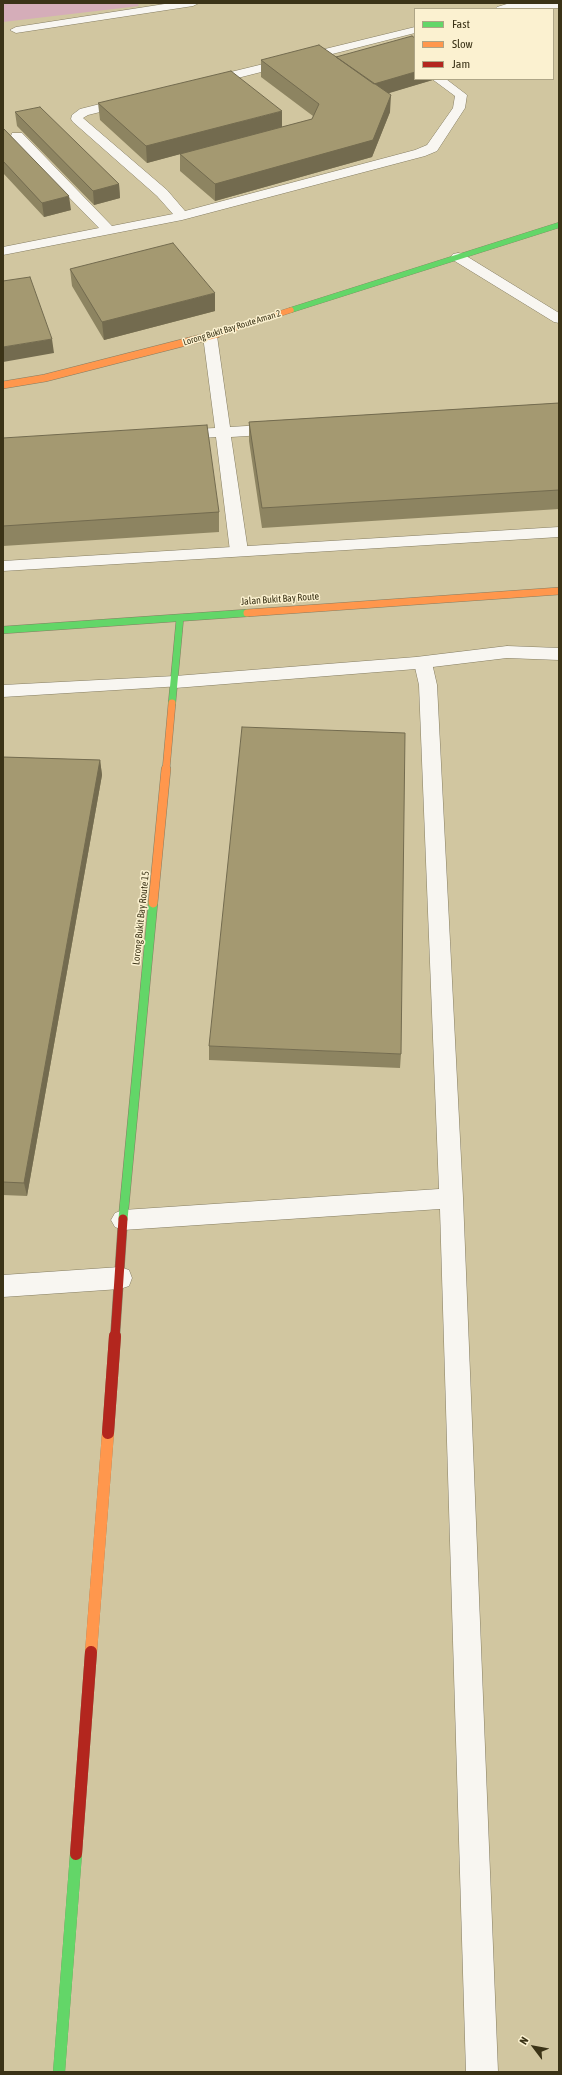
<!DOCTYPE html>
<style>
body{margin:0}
#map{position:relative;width:562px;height:2075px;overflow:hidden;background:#d1c6a0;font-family:"Asap Condensed",sans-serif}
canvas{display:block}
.frame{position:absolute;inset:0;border:4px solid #3b3317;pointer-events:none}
.legend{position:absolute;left:414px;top:8px;width:140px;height:72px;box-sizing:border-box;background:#fbf1d0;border:1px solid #aea586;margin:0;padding:5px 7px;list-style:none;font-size:12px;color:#3b3317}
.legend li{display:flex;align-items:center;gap:8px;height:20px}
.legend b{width:20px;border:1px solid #aea586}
.north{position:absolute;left:514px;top:2027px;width:40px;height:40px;-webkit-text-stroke:3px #fbf1d0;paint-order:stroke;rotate:302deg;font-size:11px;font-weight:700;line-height:16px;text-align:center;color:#3b3317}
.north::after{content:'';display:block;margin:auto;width:14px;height:18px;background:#3b3317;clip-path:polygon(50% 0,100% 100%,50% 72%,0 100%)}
</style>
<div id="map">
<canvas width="562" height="2075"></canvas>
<div class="frame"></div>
<ul class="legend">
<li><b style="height:5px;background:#63d668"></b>Fast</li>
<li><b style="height:5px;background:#ff974d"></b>Slow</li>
<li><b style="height:5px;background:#b3261e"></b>Jam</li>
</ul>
<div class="north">N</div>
</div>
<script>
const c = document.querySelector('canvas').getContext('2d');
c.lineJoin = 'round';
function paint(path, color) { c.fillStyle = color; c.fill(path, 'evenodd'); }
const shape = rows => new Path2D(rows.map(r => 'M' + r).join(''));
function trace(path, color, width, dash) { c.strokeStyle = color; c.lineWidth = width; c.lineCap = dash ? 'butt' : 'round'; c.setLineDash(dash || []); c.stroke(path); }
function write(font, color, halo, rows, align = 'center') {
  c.font = font + ' "Asap Condensed",sans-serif'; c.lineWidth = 3; c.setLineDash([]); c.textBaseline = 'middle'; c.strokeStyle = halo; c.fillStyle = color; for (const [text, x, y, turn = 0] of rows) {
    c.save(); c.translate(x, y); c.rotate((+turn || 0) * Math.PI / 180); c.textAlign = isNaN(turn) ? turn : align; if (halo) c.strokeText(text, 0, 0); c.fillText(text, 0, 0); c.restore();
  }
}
paint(shape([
 [3,3,137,3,139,6,3,22]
]), '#d5adb9');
const lane = shape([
 [171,3,199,3,193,6,16,33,10,30,16,27,171,3],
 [510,3,559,3,559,8,495,9,497,7,510,3],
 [415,27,415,33,206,86,200,82,202,79,415,27],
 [432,79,446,79,467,95,465,108,437,151,425,156,182,220,3,255,3,247,99,228,12,139,11,136,12,133,22,133,112,226,173,214,157,196,73,122,71,119,72,115,80,109,128,97,132,98,134,101,132,104,88,115,83,118,167,190,185,211,415,150,427,145,453,108,455,96,432,79],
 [210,332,215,333,217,336,230,427,279,424,285,426,287,429,285,432,279,434,231,437,248,551,245,555,239,556,233,555,230,551,216,437,178,440,172,438,170,435,172,432,178,430,215,428,203,336,205,333,210,332],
 [423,657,429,659,432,663,437,685,463,1198,498,2072,466,2072,440,1209,123,1230,115,1227,111,1220,115,1213,123,1210,439,1189,419,685,414,663,417,659,423,657],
 [175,676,181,678,184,682,181,686,3,697,3,685,175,676]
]);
const street = shape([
 [458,253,463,254,559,313,559,323,554,322,453,260,451,257,453,254,458,253],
 [559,527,559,537,3,571,3,561,559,527],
 [507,646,559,648,559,660,507,658,416,669,175,688,169,686,166,682,169,678,175,676,416,657,507,646],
 [120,1267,129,1270,132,1278,129,1286,120,1289,3,1297,3,1275,120,1267]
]);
const fastFar3 = shape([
 [291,310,559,225]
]);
const fastFar2 = shape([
 [3,630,247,613],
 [172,703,180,618]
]);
const fastFar1 = shape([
 [123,1219,153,903]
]);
const fast = shape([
 [59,2072,76,1854]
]);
const slowFar3 = shape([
 [214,335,291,310]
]);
const slowFar2 = shape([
 [3,385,45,378,217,334],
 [247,613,559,591],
 [166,770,172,703]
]);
const slowFar1 = shape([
 [153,903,166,769]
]);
const slow = shape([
 [91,1652,108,1433]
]);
const jamFar1 = shape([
 [115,1337,123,1219]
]);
const jam = shape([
 [108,1433,115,1336],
 [76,1854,91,1652]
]);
trace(lane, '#857d62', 1);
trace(street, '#857d62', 1);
trace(fastFar3, '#857d62', 6);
trace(fastFar2, '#857d62', 8);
trace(fastFar1, '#857d62', 10);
trace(fast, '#857d62', 12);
trace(slowFar3, '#857d62', 6);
trace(slowFar2, '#857d62', 8);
trace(slowFar1, '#857d62', 10);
trace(slow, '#857d62', 12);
trace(jamFar1, '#857d62', 10);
trace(jam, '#857d62', 12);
paint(lane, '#f8f6f1');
paint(street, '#f8f6f1');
trace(fastFar3, '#63d668', 5.5);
trace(fastFar2, '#63d668', 7);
trace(fastFar1, '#63d668', 9);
trace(fast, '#63d668', 12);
trace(slowFar3, '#ff974d', 5.5);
trace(slowFar2, '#ff974d', 7);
trace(slowFar1, '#ff974d', 9);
trace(slow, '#ff974d', 12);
trace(jamFar1, '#b3261e', 9);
trace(jam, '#b3261e', 12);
paint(shape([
 [336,57,436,79,388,93,390,112,372,157,215,201,180,171,180,154,147,163,100,120,98,103,282,127,312,119,313,116,261,77,261,60],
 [15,112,119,184,120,198,94,205,17,126],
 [3,128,71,210,44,217,3,173],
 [70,269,215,311,104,340,72,286],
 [559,403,559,509,262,528,249,441,249,422],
 [3,438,219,512,219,532,3,546],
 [3,757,100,760,102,775,27,1196,3,1195],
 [209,1046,401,1054,400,1068,209,1060]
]), '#8d8461');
paint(shape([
 [415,72,415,79,436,79,373,98,373,84],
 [391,95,390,112,372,157,215,201,215,184],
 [282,111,282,127,147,163,146,146],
 [119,184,120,198,94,205,93,191],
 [69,196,71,210,44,217,42,203],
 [215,293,215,311,104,340,102,322],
 [52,339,54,353,3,362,3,347],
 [100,760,102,775,27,1196,24,1183]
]), '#736b4f');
const building = shape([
 [412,36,415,38,415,72,374,84,336,57,412,36],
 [319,45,391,95,373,140,215,184,180,154,312,119,319,104,261,60,319,45],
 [231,71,282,111,146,146,98,103,231,71],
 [40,107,119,184,93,191,15,112,40,107],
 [3,128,69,196,42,203,3,161,3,128],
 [173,243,215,293,102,322,70,269,173,243],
 [30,277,52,339,3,347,3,281,30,277],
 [559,403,559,490,262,508,249,422,559,403],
 [207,425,219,512,3,526,3,438,207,425],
 [242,727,405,733,401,1054,209,1046,242,727],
 [3,757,100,760,24,1183,3,1182,3,757]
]);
paint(building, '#a49971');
trace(building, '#736b4f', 1);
write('9px', '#3b3317', '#fbf1d0', [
 ["Lorong Bukit Bay Route Aman 2",232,328,-17]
]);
write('10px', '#3b3317', '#fbf1d0', [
 ["Jalan Bukit Bay Route",280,599,-4],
 ["Lorong Bukit Bay Route 15",141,918,-84]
]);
</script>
